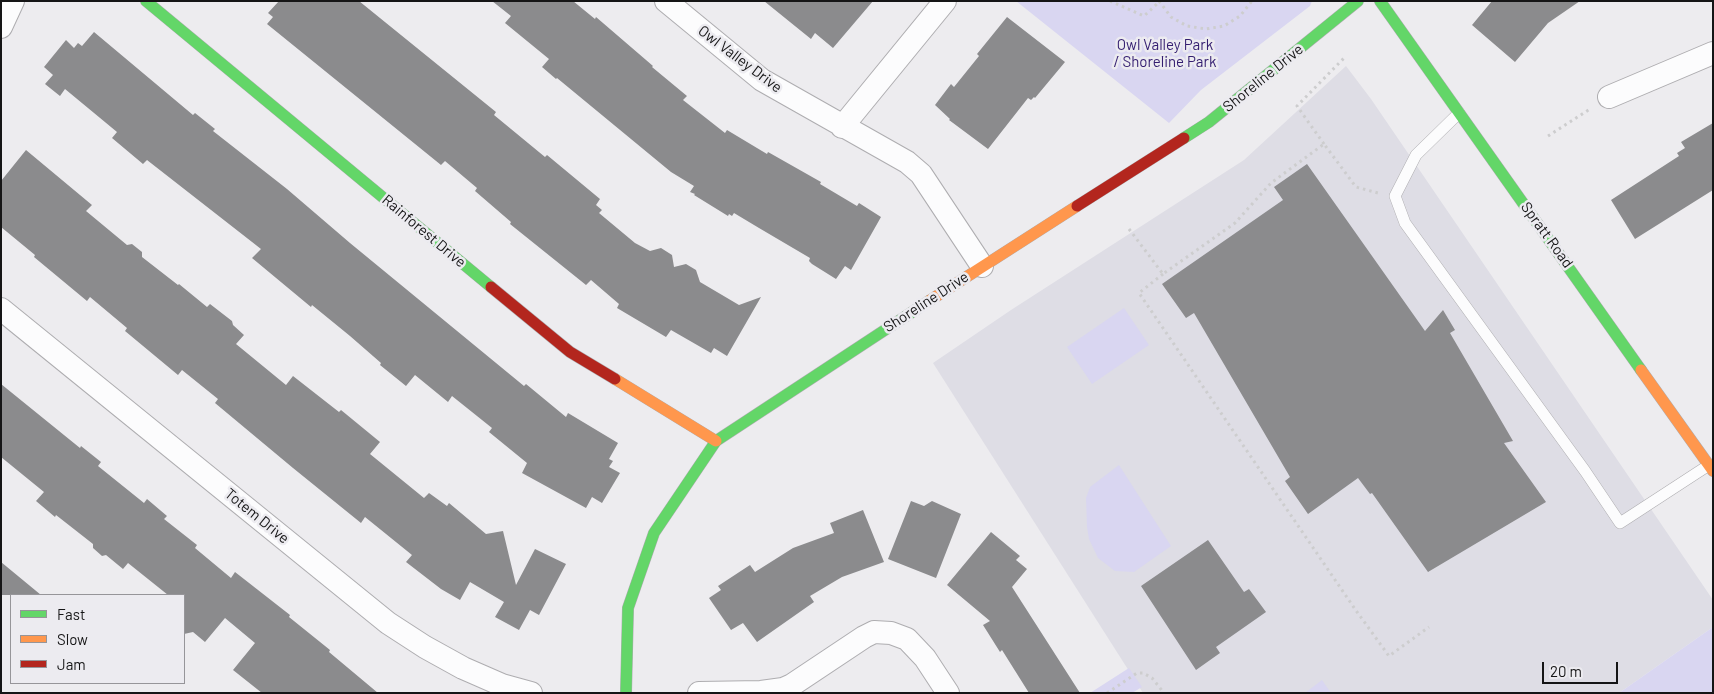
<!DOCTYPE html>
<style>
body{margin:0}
#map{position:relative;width:1714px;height:694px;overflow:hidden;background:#edecef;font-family:Barlow,sans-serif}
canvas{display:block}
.frame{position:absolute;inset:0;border:2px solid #151516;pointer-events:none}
.legend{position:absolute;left:10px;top:594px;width:175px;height:90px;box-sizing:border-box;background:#ecebf0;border:1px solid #969599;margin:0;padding:6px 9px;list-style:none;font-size:15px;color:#151516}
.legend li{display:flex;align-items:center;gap:10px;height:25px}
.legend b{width:25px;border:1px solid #969599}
.scale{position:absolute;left:1542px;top:662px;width:76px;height:22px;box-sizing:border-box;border:2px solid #151516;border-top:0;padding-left:6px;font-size:15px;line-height:18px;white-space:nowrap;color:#151516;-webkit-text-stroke:4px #ecebf0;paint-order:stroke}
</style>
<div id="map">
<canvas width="1714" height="694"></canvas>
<div class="frame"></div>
<ul class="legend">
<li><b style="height:6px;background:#63d668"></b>Fast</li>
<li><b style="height:6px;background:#ff974d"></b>Slow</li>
<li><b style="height:6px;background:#b3261e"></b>Jam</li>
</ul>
<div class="scale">20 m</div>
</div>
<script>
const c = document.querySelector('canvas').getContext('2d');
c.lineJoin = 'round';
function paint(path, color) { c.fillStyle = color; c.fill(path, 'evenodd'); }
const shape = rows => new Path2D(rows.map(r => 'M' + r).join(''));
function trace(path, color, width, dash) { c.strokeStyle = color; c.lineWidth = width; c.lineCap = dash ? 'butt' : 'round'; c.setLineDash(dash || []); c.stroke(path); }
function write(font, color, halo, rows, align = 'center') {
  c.font = font + ' Barlow,sans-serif'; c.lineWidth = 5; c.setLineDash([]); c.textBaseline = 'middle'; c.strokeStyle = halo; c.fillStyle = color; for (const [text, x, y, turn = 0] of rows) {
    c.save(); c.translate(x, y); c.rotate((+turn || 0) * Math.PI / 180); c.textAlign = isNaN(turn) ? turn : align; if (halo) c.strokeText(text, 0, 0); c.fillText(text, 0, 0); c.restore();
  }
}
paint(shape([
 [1346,66,1371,99,1713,600,1713,627,1619,693,1143,693,933,363,1011,310,1244,160]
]), '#dedde5');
paint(shape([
 [1016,1,1312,1,1310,6,1201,90,1169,123],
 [1124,308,1149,345,1092,384,1067,347],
 [1119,465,1171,546,1134,572,1115,571,1098,558,1089,539,1087,527,1086,498,1090,487],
 [1713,627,1713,693,1619,693],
 [1129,668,1142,687,1132,693,1090,693],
 [1322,680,1331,693,1305,693]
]), '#d9d6f1');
paint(shape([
 [279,1,359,1,496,112,494,115,545,157,547,155,600,199,596,205,602,210,599,213,635,243,650,251,661,248,672,255,674,267,686,264,696,270,700,282,739,305,761,297,727,356,714,348,711,353,671,330,666,337,617,308,619,304,591,280,586,285,510,224,511,222,475,191,477,188,445,161,441,165,267,24,273,17,268,13],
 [492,1,573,1,595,19,596,17,653,66,652,67,687,96,683,100,725,133,727,130,767,154,768,152,821,182,820,184,857,206,859,203,881,217,851,270,845,266,836,279,812,264,809,261,810,258,759,228,734,213,732,216,729,214,728,216,694,195,695,194,690,192,694,186,671,172,557,78,556,79,542,67,549,59,505,23,511,16],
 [764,1,873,1,833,48,815,33,811,39],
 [1492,1,1580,1,1548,23,1515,62,1472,25],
 [1007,17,1065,62,1035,98,1034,97,1031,100,1028,98,988,149,949,120,950,119,935,105,951,84,954,87,979,56,977,54],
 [94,32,193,115,195,113,215,129,213,131,287,189,350,243,524,386,526,384,566,417,568,413,618,443,609,459,613,461,609,467,620,473,602,503,592,497,586,508,522,473,527,463,489,432,492,428,452,396,448,402,415,375,406,386,380,365,381,363,350,336,312,305,311,307,252,258,261,249,147,160,143,164,112,138,117,132,65,89,60,96,45,84,53,75,44,67,66,40,74,48,78,43,82,46],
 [1713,123,1713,190,1635,239,1611,200,1679,156,1677,153,1685,148,1681,142],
 [26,150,92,205,86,211,127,245,132,244,142,252,142,257,178,285,179,284,207,307,210,304,232,321,233,325,244,335,236,344,286,385,293,376,339,412,341,410,380,442,370,454,424,498,429,493,447,506,449,503,486,534,503,531,516,585,535,549,566,564,539,615,530,610,519,630,495,617,504,602,470,582,460,600,441,589,406,562,412,555,365,517,361,523,293,468,215,403,218,399,182,370,178,375,125,331,127,328,90,297,87,301,34,257,35,255,1,227,1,181],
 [1307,164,1425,331,1443,310,1455,330,1450,333,1513,441,1504,443,1546,502,1428,572,1372,493,1370,494,1358,478,1308,514,1285,481,1290,477,1194,313,1186,318,1162,284,1283,200,1274,187],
 [1,384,80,448,81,446,101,462,98,466,144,503,147,499,167,516,164,519,197,545,195,548,231,578,235,572,290,615,289,617,330,650,329,652,378,693,262,693,233,670,255,643,225,618,205,642,193,632,184,634,184,595,168,595,128,563,123,569,106,555,102,556,93,548,93,544,56,515,55,517,36,501,44,492,1,457],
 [911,501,924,506,932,501,961,514,936,578,888,559],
 [863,510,884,562,842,577,810,596,814,602,757,642,743,623,731,630,709,598,721,590,718,586,750,565,755,572,793,548,834,533,830,523],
 [991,532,1020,556,1016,560,1027,569,1012,587,1080,693,1029,693,1002,650,1000,652,983,625,990,621,947,585],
 [1208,540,1244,592,1249,589,1266,612,1216,647,1220,653,1196,670,1141,586],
 [1,562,41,595,1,595]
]), '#8b8b8d');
const lane = shape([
 [1459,113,1416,155,1395,196,1405,223,1585,471,1620,523,1709,465]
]);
const street = shape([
 [666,1,762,80,907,162,921,174,982,266],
 [1,27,13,1],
 [1609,97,1713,53],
 [842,127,945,1],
 [1,309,388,623,425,647,463,668,502,685,531,693],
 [699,693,761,692,783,689,792,685,864,637,874,632,891,633,907,639,925,658,948,693]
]);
const fast = shape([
 [146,1,491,287],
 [1380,1,1641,370],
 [1184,138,1209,122,1358,1],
 [626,693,628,608,654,533,716,441,929,301]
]);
const slow = shape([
 [929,301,1077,206],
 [1641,370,1713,471],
 [615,379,716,441]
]);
const jam = shape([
 [1077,206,1184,138],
 [491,287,570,352,615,379]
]);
trace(lane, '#aeadb0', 12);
trace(street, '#aeadb0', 24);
trace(fast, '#aeadb0', 12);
trace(slow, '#aeadb0', 12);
trace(jam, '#aeadb0', 12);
trace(shape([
 [1110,1,1144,16,1159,2],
 [1159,1,1171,17,1187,26,1206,29,1224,26,1240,16,1252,1],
 [1548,136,1590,109],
 [1324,144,1297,106,1346,56],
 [1129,229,1163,274,1235,223,1271,183,1324,144,1356,187,1378,193],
 [1163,274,1139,293,1357,612,1389,656,1429,627],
 [1107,693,1137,673,1143,673,1152,678,1164,693]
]), '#cdcdce', 3, [2.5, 4]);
trace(lane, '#fcfcfd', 11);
trace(street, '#fcfcfd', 22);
trace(fast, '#63d668', 11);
trace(slow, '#ff974d', 11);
trace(jam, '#b3261e', 11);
write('15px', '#341e70', '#ecebf0', [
 ["Owl Valley Park",1165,45],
 ["/ Shoreline Park",1165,62]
]);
write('15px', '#151516', '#ecebf0', [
 ["Owl Valley Drive",740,59,37],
 ["Shoreline Drive",1263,78,-39],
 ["Rainforest Drive",424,231,40],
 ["Spratt Road",1547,235,54],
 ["Shoreline Drive",926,302,-33],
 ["Totem Drive",257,516,39]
]);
</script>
